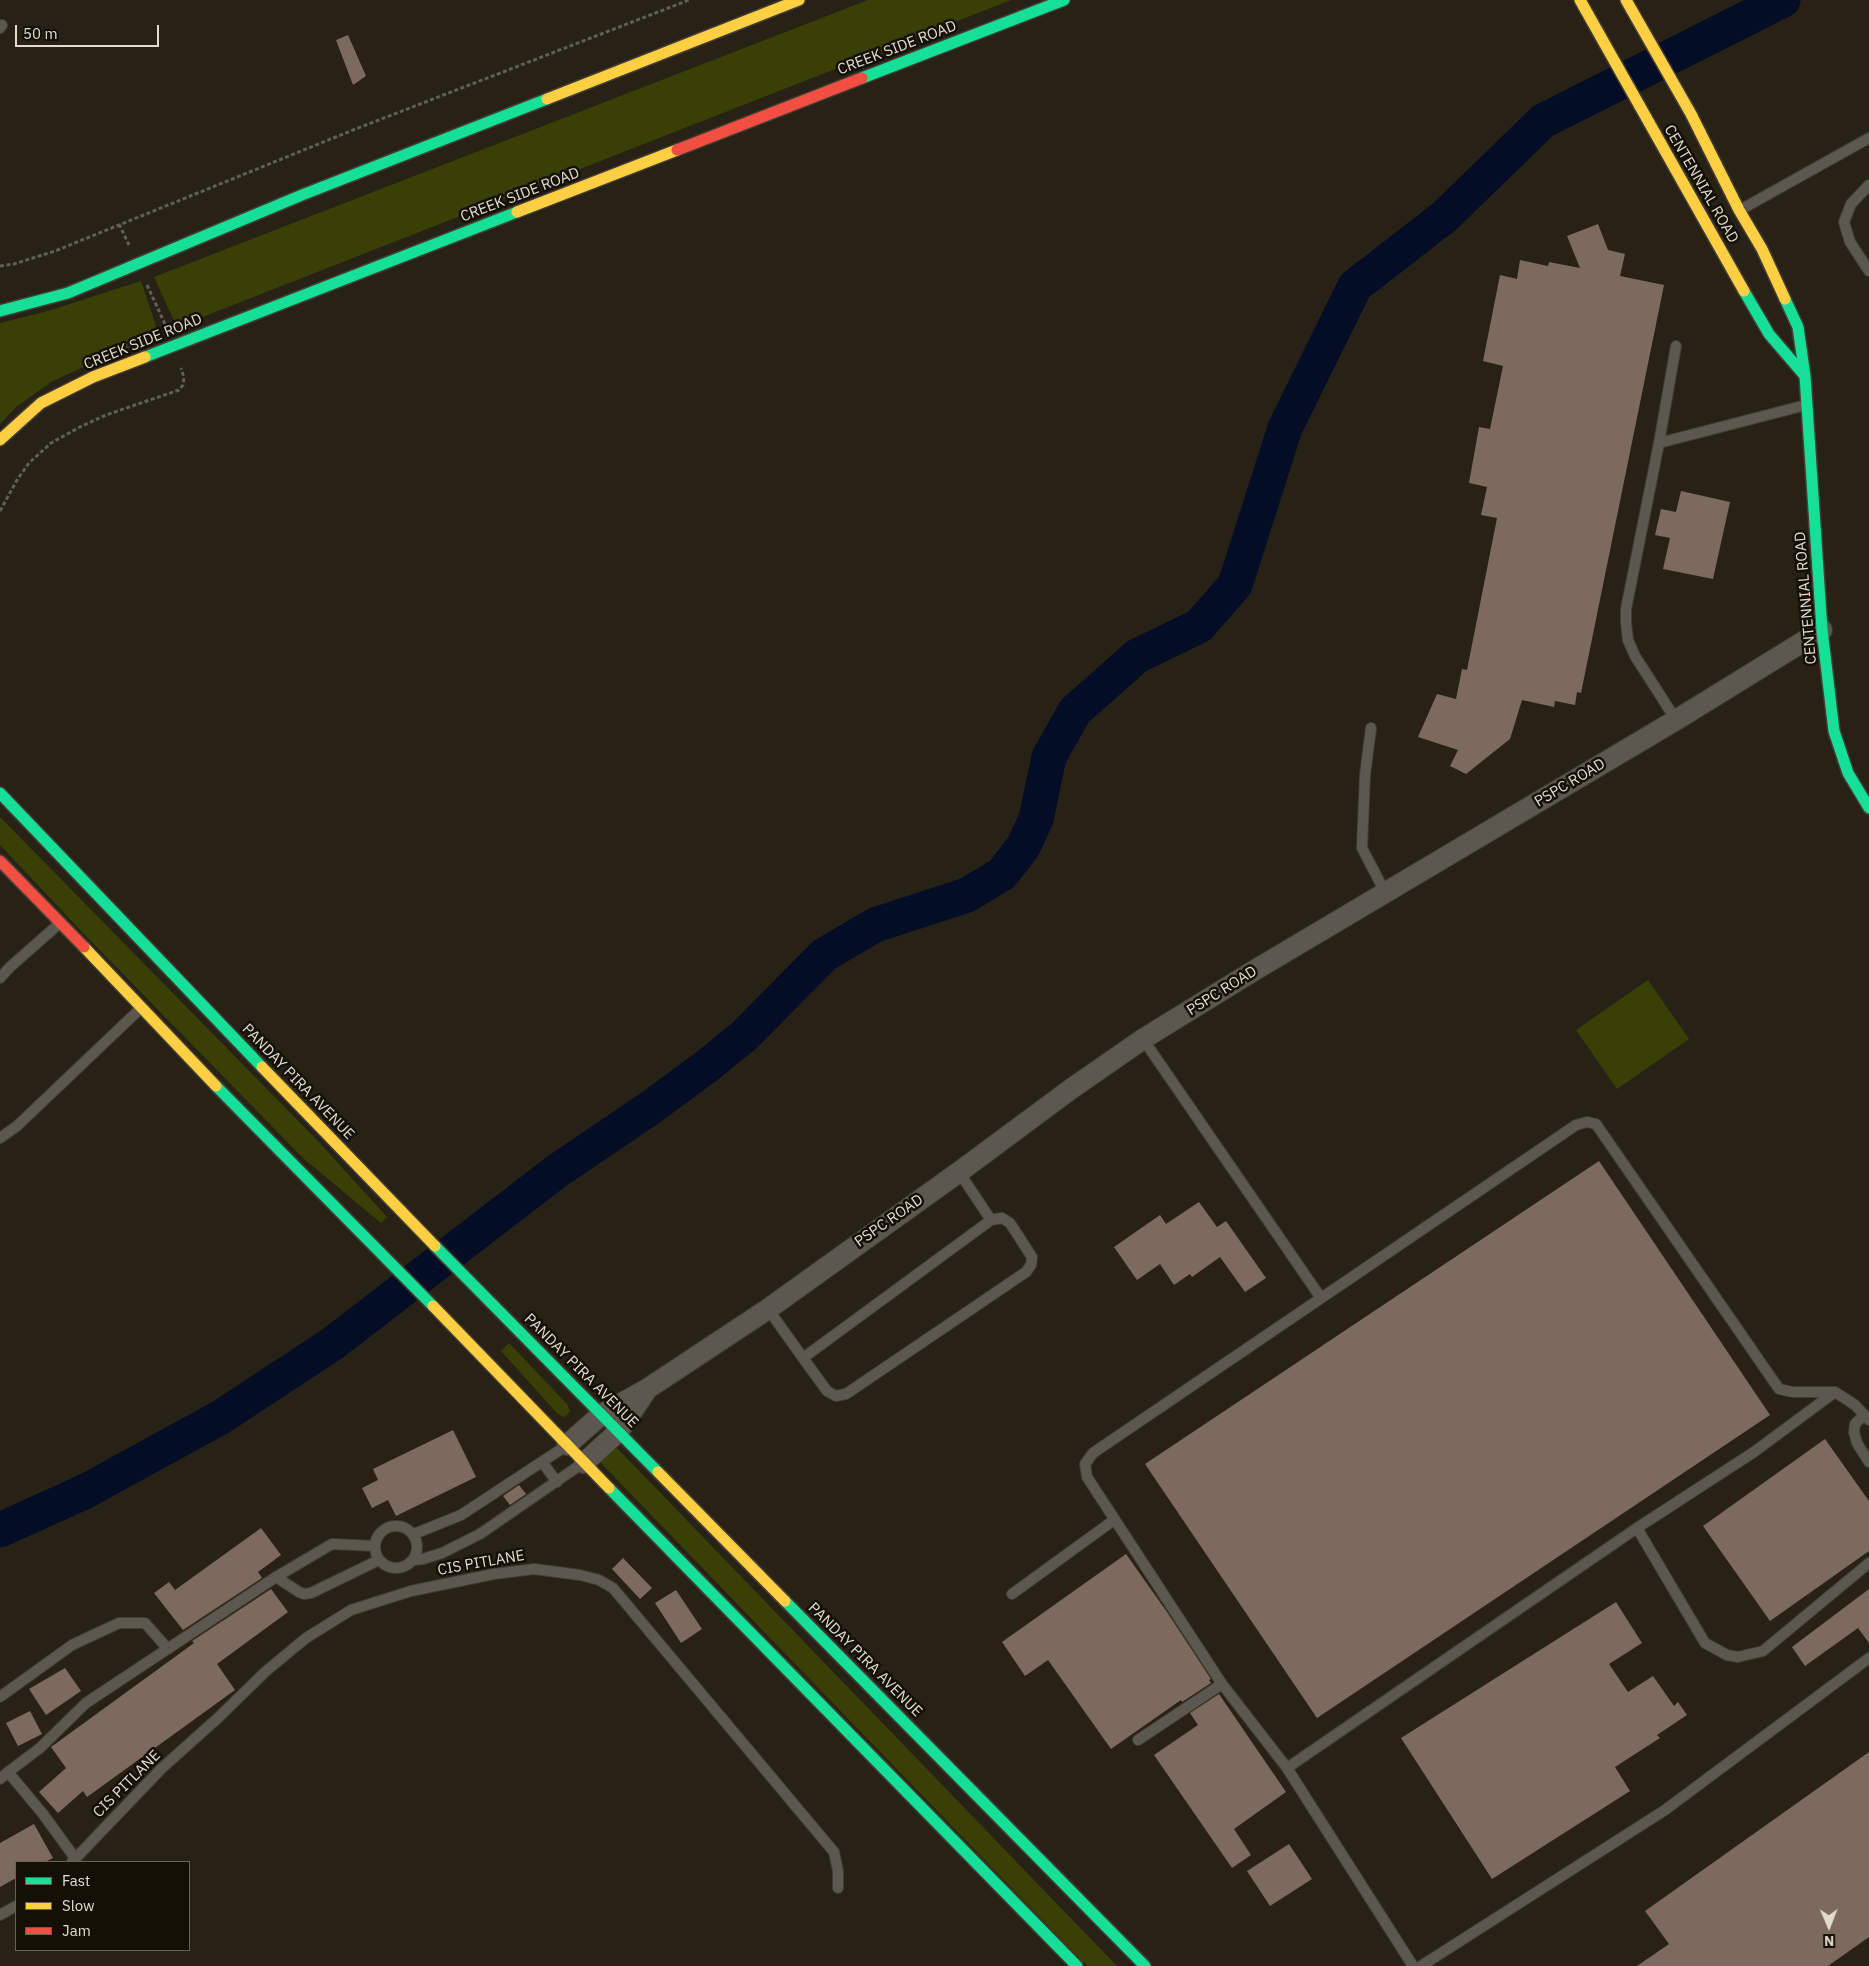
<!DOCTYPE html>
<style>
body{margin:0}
#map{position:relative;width:1869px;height:1966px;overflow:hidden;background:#282216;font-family:"IBM Plex Sans",sans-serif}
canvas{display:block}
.legend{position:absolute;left:15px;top:1861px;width:175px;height:90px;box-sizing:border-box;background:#141006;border:1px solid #676256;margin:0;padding:6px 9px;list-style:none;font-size:15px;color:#e3dcce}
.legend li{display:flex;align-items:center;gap:10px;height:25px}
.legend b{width:25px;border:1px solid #676256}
.north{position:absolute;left:1804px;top:1901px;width:50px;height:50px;-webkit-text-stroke:4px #141006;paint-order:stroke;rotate:179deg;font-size:14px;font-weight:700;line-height:20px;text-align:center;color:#e3dcce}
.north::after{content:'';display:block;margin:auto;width:18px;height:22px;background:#e3dcce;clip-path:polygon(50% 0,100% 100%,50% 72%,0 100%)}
.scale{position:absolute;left:15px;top:25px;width:144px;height:22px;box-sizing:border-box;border:2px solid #e3dcce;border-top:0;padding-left:6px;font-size:15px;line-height:18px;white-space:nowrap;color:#e3dcce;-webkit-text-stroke:4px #141006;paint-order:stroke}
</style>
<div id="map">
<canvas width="1869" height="1966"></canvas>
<ul class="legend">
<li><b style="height:6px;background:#16e098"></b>Fast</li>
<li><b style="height:6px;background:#ffcf43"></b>Slow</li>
<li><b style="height:6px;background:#f24e42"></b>Jam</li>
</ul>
<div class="north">N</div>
<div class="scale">50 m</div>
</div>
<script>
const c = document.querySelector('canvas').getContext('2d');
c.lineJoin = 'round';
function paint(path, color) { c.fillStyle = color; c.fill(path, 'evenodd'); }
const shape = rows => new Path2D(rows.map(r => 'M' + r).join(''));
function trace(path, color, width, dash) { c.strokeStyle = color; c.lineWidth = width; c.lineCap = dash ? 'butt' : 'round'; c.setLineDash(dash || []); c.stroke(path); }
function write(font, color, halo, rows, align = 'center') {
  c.font = font + ' "IBM Plex Sans",sans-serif'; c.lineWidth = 5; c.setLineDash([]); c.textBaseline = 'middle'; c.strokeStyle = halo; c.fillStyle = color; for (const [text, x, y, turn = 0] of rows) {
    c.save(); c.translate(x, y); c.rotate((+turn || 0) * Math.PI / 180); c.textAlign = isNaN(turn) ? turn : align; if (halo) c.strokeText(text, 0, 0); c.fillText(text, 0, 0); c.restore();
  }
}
paint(shape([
 [868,0,1011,0,177,327,154,277],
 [141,281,159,335,100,359,51,382,16,407,0,424,0,323,48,311],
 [0,817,316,1139,387,1217,381,1223,303,1158,83,933,0,845],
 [1648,980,1689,1039,1617,1089,1576,1030],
 [509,1343,567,1404,570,1411,566,1416,563,1417,557,1413,501,1351],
 [613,1446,618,1449,1117,1966,1087,1966,600,1462]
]), '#394006');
trace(shape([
 [0,1530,86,1491,221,1417,332,1344,557,1171,650,1108,707,1066,744,1036,824,955,875,925,967,895,1002,874,1023,847,1036,819,1049,757,1075,711,1137,656,1199,626,1235,585,1285,428,1355,286,1444,217,1543,121,1783,0]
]), '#040d26', 35);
paint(shape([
 [348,35,366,76,353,85,336,40],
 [1598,224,1608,250,1625,254,1620,276,1664,285,1581,693,1577,692,1575,705,1555,701,1554,707,1522,700,1510,739,1466,774,1450,766,1458,750,1418,737,1437,694,1456,699,1462,669,1467,670,1497,518,1481,515,1487,487,1469,483,1479,427,1490,429,1503,366,1483,361,1500,275,1517,279,1520,260,1548,266,1549,262,1580,268,1567,236],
 [1681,491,1730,502,1713,579,1663,569,1670,538,1655,535,1661,509,1676,512],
 [1599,1161,1770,1415,1317,1718,1145,1464],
 [1199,1202,1217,1227,1226,1221,1266,1278,1245,1292,1220,1257,1192,1277,1190,1274,1174,1285,1160,1264,1137,1280,1114,1247,1160,1215,1166,1224],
 [453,1430,476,1477,396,1516,388,1500,372,1508,362,1488,378,1480,373,1469],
 [1825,1439,1869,1501,1869,1551,1770,1621,1703,1526],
 [519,1485,526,1494,510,1505,503,1496],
 [261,1528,281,1555,258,1572,262,1578,183,1630,154,1593,169,1582,175,1590],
 [1126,1554,1167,1612,1211,1679,1209,1680,1211,1683,1182,1702,1181,1700,1111,1749,1048,1660,1025,1676,1002,1642],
 [623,1558,652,1588,640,1599,612,1569],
 [271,1589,288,1612,217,1664,235,1690,87,1797,83,1791,58,1813,39,1792,66,1768,51,1747,194,1643,192,1641],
 [1869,1589,1869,1643,1858,1628,1805,1666,1792,1647],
 [676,1590,702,1629,681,1643,655,1603],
 [1616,1602,1642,1643,1609,1664,1628,1692,1653,1676,1674,1706,1678,1702,1687,1715,1657,1735,1660,1738,1615,1767,1630,1791,1492,1879,1401,1738],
 [65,1668,81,1691,46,1715,29,1689],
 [1219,1694,1286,1792,1234,1829,1251,1855,1232,1868,1154,1755,1198,1725,1190,1713],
 [30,1711,42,1734,18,1746,6,1723],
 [1869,1752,1869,1937,1828,1966,1637,1966,1669,1944,1645,1911],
 [34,1824,53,1858,45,1862,16,1862,16,1878,0,1887,0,1843],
 [1289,1844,1312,1879,1270,1906,1247,1871]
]), '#7d6a5e');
const lane = shape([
 [0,28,2,25],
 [1869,185,1851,204,1844,222,1850,242,1869,271],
 [1740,210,1869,138],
 [1676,346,1659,443,1626,609,1626,623,1628,640,1635,656,1676,720],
 [1659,443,1806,405],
 [1371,728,1365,775,1362,848,1386,894],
 [0,978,10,967,60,923],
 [1143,1039,1321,1298],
 [0,1138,17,1126,141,1008],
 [768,1309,803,1358,991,1220,959,1172],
 [803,1358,827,1391,836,1396,846,1394,1026,1272,1031,1265,1032,1257,1010,1223,1002,1218,991,1220],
 [1864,1415,1855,1424,1854,1432,1857,1443,1869,1462],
 [542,1462,557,1482],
 '375 1547a21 21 0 1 1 42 0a21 21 0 1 1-42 0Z',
 [1637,1528,1705,1643,1727,1655,1738,1657,1763,1651,1869,1563],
 [414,1534,461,1515,566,1446],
 [414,1560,423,1559,442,1553,480,1534,583,1463],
 [276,1577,299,1592,304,1594,311,1593,379,1560],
 [1012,1594,1114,1520],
 [0,1697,72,1645,119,1623,145,1623,168,1649],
 [1138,1740,1222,1684],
 [1287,1768,1637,1528,1754,1452,1835,1392],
 [8,1772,40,1748,86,1703,276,1577,332,1544,375,1546],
 [0,1779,8,1772,43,1814,75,1858],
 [72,1862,162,1768,219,1717,265,1672,306,1638,351,1610,411,1591,494,1574,534,1569,580,1575,599,1580,613,1588,834,1852,838,1871,838,1888],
 [0,1915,16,1906],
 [1413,1966,1287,1768,1222,1684,1087,1477,1085,1464,1093,1453,1526,1159,1576,1125,1587,1122,1596,1124,1779,1389,1793,1392,1835,1392,1855,1405,1869,1420],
 [1421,1966,1665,1810,1869,1658]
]);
const street = shape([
 [567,1445,602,1414,647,1389,768,1309,959,1172,1071,1089,1143,1039,1255,970,1676,720,1822,630],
 [584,1463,619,1431,646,1391]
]);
const fast = shape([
 [862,78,1064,0],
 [1744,291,1769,334,1805,376],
 [1785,299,1798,327,1805,376,1822,630,1834,731,1848,773,1869,808],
 [0,311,68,293,302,195,547,99],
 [145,357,517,212],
 [0,793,262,1067],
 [216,1086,433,1306],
 [435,1246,658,1472],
 [609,1488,1077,1966],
 [785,1601,1145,1966]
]);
const slow = shape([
 [1580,0,1744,291],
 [1626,0,1691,114,1739,210,1762,249,1785,299],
 [547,99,799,0],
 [517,212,677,150],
 [0,440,41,403,93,377,145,357],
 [84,947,216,1086],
 [262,1067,435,1246],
 [433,1306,609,1488],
 [658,1472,785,1601]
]);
const jam = shape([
 [677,150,862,78],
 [0,861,84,947]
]);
trace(lane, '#433e34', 12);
trace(street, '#433e34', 22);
trace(fast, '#433e34', 14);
trace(slow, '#433e34', 14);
trace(jam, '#433e34', 14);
trace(shape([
 [119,224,129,245],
 [0,266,14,264,55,251,353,130,689,0],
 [147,285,165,324],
 [0,511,17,480,29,463,51,443,80,427,106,415,179,390,183,385,184,378,181,368]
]), '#615e55', 3, [4, 2.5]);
trace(lane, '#5c584f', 10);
trace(street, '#5c584f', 20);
trace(fast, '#16e098', 11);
trace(slow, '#ffcf43', 11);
trace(jam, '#f24e42', 11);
write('15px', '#e3dcce', '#141006', [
 ["CREEK SIDE ROAD",897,48,-21],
 ["CENTENNIAL ROAD",1701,184,60],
 ["CREEK SIDE ROAD",520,195,-21],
 ["CREEK SIDE ROAD",143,342,-22],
 ["CENTENNIAL ROAD",1806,598,-95],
 ["PSPC ROAD",1570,783,-31],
 ["PSPC ROAD",1222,991,-32],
 ["PANDAY PIRA AVENUE",298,1082,46],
 ["PSPC ROAD",889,1221,-35],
 ["PANDAY PIRA AVENUE",581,1371,45],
 ["CIS PITLANE",481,1563,-10],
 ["PANDAY PIRA AVENUE",865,1660,45],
 ["CIS PITLANE",127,1784,-45]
]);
</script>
